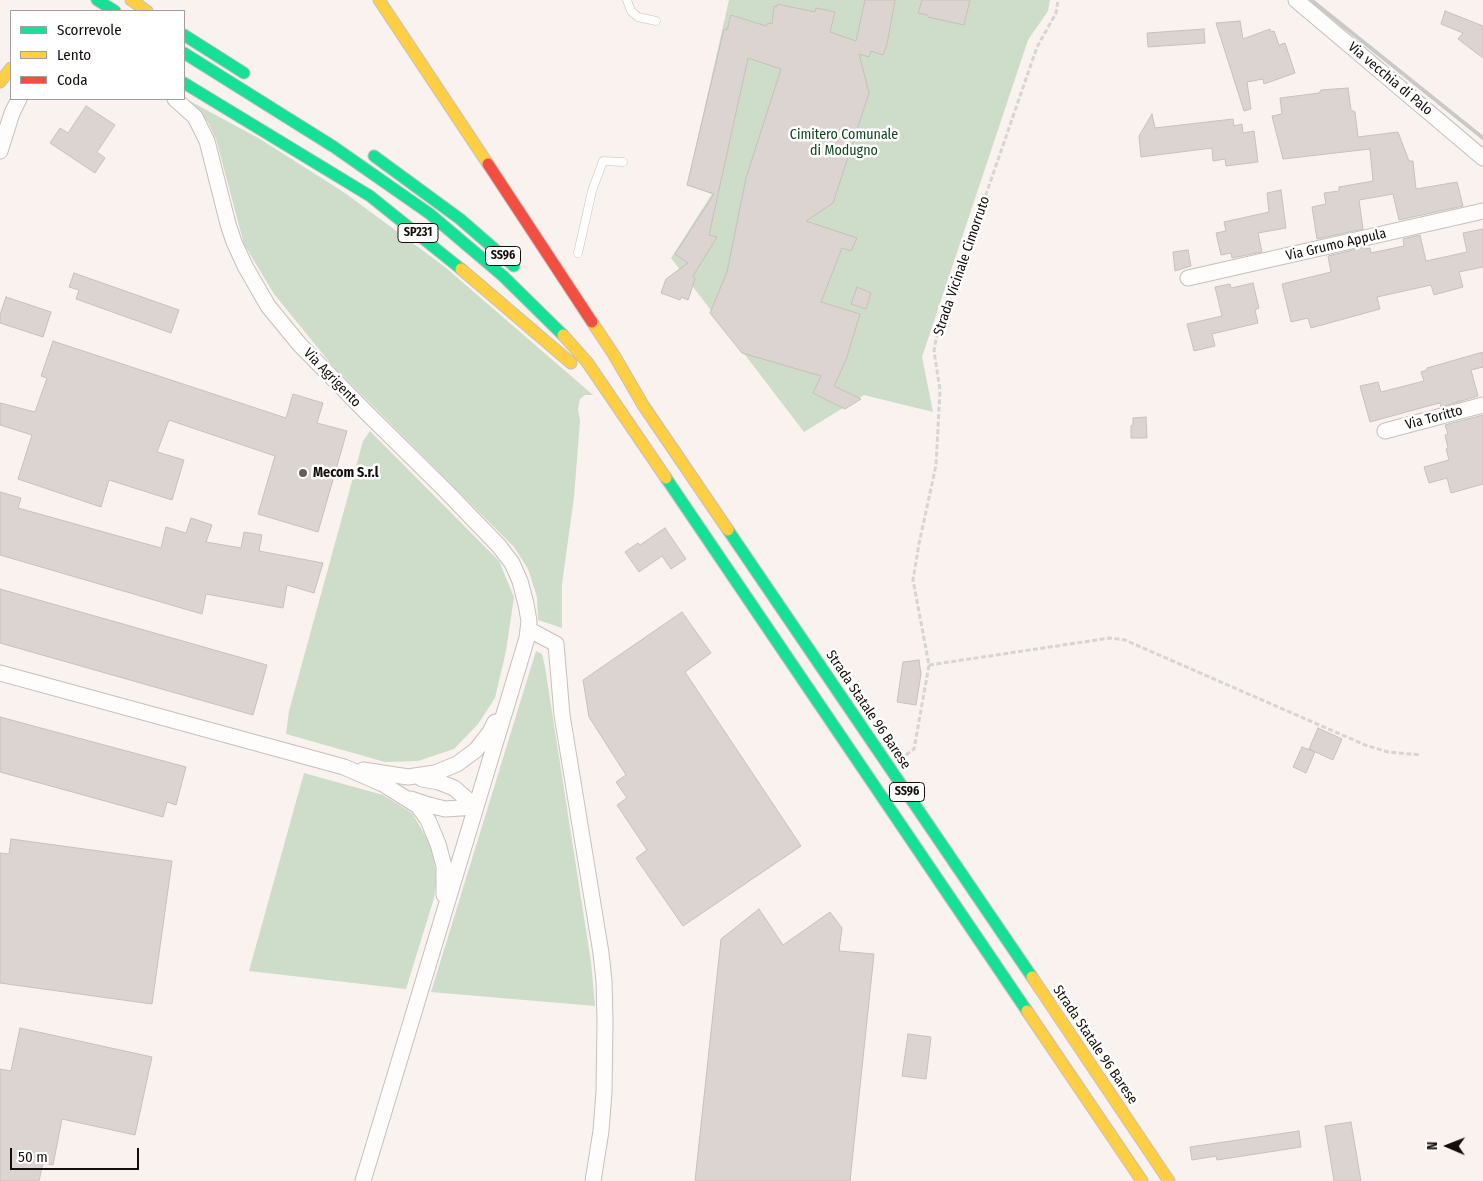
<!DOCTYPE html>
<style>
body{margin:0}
#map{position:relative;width:1483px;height:1181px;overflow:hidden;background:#f9f2ee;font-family:"Fira Sans Condensed",sans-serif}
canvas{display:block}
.legend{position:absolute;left:10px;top:10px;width:175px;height:90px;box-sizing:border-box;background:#fff;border:1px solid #a19f9d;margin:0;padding:6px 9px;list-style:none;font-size:15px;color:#150f0b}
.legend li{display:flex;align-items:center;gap:10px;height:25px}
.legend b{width:25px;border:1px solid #a19f9d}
.north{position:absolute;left:1423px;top:1121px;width:50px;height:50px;-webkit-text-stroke:4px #fff;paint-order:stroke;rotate:271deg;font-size:14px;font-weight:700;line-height:20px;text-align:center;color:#150f0b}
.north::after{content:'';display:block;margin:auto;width:18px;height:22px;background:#150f0b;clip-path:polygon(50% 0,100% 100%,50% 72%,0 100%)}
.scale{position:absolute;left:10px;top:1148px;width:129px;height:22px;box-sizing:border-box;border:2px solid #150f0b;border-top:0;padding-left:6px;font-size:15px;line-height:18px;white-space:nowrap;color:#150f0b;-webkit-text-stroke:4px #fff;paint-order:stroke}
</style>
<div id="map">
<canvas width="1483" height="1181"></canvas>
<ul class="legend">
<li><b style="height:6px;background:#16e098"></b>Scorrevole</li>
<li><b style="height:6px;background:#ffcf43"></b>Lento</li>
<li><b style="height:6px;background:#f24e42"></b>Coda</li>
</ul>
<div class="north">N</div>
<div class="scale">50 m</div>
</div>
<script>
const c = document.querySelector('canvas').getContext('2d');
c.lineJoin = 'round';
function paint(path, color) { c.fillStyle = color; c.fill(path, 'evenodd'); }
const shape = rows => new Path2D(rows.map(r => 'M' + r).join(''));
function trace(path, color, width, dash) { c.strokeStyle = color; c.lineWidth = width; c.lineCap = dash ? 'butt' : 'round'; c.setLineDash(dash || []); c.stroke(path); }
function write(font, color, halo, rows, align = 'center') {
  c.font = font + ' "Fira Sans Condensed",sans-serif'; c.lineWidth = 5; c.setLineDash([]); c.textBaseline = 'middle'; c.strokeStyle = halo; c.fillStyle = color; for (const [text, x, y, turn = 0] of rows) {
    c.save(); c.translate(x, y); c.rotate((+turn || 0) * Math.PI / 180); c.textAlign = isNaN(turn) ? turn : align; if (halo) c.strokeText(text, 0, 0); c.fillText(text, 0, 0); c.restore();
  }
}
paint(shape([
 [729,0,1050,0,1048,11,1028,40,922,357,933,412,864,395,804,432,671,258,712,194,687,185],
 [188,100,260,139,345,193,445,267,593,395,585,395,580,399,578,409,580,421,574,497,562,584,562,628,538,620,537,597,528,569,514,547,331,364,274,294,244,244,216,139,208,122],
 [370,431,499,561,514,597,506,651,495,698,478,724,454,749,418,761,385,762,286,734,289,711,363,441],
 [536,651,542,654,545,667,591,962,595,1006,431,992],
 [304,773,383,795,412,813,430,844,437,876,434,898,406,989,249,971]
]), '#cedcca');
const building = shape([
 [865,0,895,0,887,44,883,55,871,51,869,57,859,54,869,93,833,203,806,221,857,238,851,251,842,248,821,302,860,314,846,360,834,386,861,399,845,409,813,393,821,376,742,353,710,313,727,272,746,178,781,69,748,58,709,235,717,237,693,276,695,279,688,300,681,297,680,300,661,293,666,279,688,263,675,254,714,194,687,185,724,29,727,30,731,15,766,26,768,23,772,24,774,6,777,7,777,4,815,12,816,8,835,12,830,32,856,41,865,0],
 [922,0,970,0,964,25,928,17,928,15,918,13,922,0],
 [1445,11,1483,26,1483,58,1458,39,1463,33,1441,24,1445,11],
 [1240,21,1243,39,1270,29,1271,32,1274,31,1279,45,1285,43,1295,73,1264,84,1263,79,1247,82,1251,109,1244,111,1216,23,1240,21],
 [1204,29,1205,43,1148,47,1147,33,1204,29],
 [1348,88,1351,110,1355,112,1358,137,1398,132,1409,161,1413,161,1416,189,1457,182,1463,206,1399,220,1393,194,1359,200,1363,229,1317,239,1312,207,1326,204,1324,193,1339,191,1339,187,1373,181,1370,149,1283,159,1272,116,1282,114,1280,98,1319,93,1321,90,1348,88],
 [86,106,115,125,97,152,105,158,95,173,50,143,60,128,68,133,86,106],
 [1152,114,1155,128,1233,119,1234,126,1242,124,1243,133,1254,131,1258,162,1226,166,1225,159,1213,161,1212,148,1141,157,1139,136,1152,114],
 [1281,190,1286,228,1258,233,1262,252,1232,258,1231,253,1221,255,1216,233,1226,231,1224,222,1269,212,1267,193,1281,190],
 [1483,229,1483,267,1459,272,1463,287,1434,295,1431,285,1377,297,1380,309,1311,328,1308,318,1291,322,1282,284,1331,272,1328,256,1366,247,1366,249,1370,248,1371,253,1404,246,1403,239,1420,235,1426,261,1467,252,1463,233,1483,229],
 [1188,250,1191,266,1175,271,1173,252,1188,250],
 [74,273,179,310,171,333,76,299,79,290,69,287,74,273],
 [1253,283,1259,308,1255,310,1258,323,1212,334,1215,346,1194,351,1187,324,1222,316,1215,287,1230,284,1231,288,1253,283],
 [857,287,871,293,866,309,851,304,857,287],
 [6,297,51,312,43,337,0,323,0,315,6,297],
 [53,341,286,418,293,394,323,403,317,423,347,431,318,532,258,514,275,456,169,420,157,452,184,460,172,500,109,480,101,507,18,479,32,435,0,425,0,403,35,412,47,378,41,376,53,341],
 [1483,352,1483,367,1471,370,1478,396,1441,407,1440,403,1428,406,1370,422,1360,386,1378,382,1381,392,1424,381,1421,372,1427,370,1427,368,1483,352],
 [1483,415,1483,484,1451,493,1447,478,1429,483,1424,467,1449,460,1446,449,1448,448,1445,435,1448,434,1445,425,1483,415],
 [1146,417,1147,438,1131,438,1131,426,1133,425,1133,418,1146,417],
 [0,492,21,498,18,508,161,548,166,527,186,533,191,518,212,525,206,542,241,548,244,532,262,535,259,551,323,563,314,593,287,585,283,608,206,594,202,614,0,555,0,492],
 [665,528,686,559,671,569,662,556,639,572,625,552,638,543,640,545,665,528],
 [0,589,267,665,253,715,0,643,0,589],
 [682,612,711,653,685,672,801,846,683,926,636,858,647,850,617,805,627,798,616,782,626,775,589,717,583,680,682,612],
 [919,660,921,674,916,705,897,702,903,662,919,660],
 [0,717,186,767,176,805,167,802,163,817,0,772,0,717],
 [1318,728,1342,739,1333,760,1309,749,1318,728],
 [1302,747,1315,752,1306,773,1293,767,1302,747],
 [11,839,172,861,152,1004,0,983,0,853,9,854,11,839],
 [759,909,783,945,830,912,842,928,839,951,874,954,850,1181,695,1181,721,939,759,909],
 [20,1028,152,1057,135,1135,62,1119,53,1165,43,1163,39,1181,0,1181,0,1069,11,1071,20,1028],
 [908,1034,931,1037,926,1079,902,1076,908,1034],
 [1351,1122,1361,1181,1334,1181,1325,1126,1351,1122],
 [1299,1131,1301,1147,1217,1160,1216,1156,1192,1160,1190,1147,1299,1131]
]);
paint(building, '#dbd4d0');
trace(building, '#c7c0bc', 1);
const lane = shape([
 [627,0,631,11,638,17,656,21],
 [578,253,592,191,603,161,623,162]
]);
const street = shape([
 [1296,0,1483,158],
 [175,99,195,117,207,141,228,224,234,242,245,266,268,306,300,345,367,413,446,491,499,546,512,563,520,581,526,604,529,621,527,638,363,1181],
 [0,151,12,113,19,99],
 [1188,278,1483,211],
 [1385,431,1483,405],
 [528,629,556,644,562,715,601,953,604,981,605,1022,604,1092,601,1131,593,1181],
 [0,673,344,767,383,784,418,806,428,820,438,844,444,866,444,895],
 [363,770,408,777,435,773,457,764,476,750,490,732,495,722],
 [411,799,429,805,445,809,476,807,454,788,439,782,422,779]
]);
const fast = shape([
 [97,0,115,11],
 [184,35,244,73],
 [184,53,334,147,430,214,503,276,563,335],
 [184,83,370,196,461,269],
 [374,156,460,219,514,266],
 [666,478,1027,1011],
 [728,530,1032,977]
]);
const slow = shape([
 [131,0,147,11],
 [379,0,488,164],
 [0,82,11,68],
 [461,269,571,363],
 [592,322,614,355,643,405,728,530],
 [563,335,587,362,666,478],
 [1032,977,1169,1181],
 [1027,1011,1142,1181]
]);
const jam = shape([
 [488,164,592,322]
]);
trace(lane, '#c6bfbb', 9);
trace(street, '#c6bfbb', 17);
trace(fast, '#c6bfbb', 13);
trace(slow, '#c6bfbb', 13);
trace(jam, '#c6bfbb', 13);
trace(shape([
 [929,665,1110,638,1125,640,1365,745,1388,752,1421,755],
 [906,755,914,749,929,665,913,580,919,544,936,465,940,390,934,351,936,339,1037,47,1056,13,1058,0]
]), '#d7d5d4', 3, [5, 2.5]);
trace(lane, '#fefdfc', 8);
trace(street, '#fefdfc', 15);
trace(fast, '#16e098', 11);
trace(slow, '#ffcf43', 11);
trace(jam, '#f24e42', 11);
trace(shape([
 [1311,0,1483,138]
]), '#cbc9c8', 4);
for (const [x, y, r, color] of [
 [303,473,5,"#655e5a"]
]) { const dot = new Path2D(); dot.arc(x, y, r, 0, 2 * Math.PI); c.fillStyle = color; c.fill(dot); trace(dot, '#fff', 2); }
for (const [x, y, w] of [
 [418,233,40],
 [503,256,35],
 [907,792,35]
]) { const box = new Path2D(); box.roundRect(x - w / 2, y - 9.5, w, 19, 4); c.fillStyle = '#fff'; c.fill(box); trace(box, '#150f0b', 1); }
write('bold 12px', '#150f0b', null, [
 ["SP231",418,233],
 ["SS96",503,256],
 ["SS96",907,792]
]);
write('14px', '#150f0b', '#fff', [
 ["Via vecchia di Palo",1390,79,40],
 ["Via Grumo Appula",1336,245,-13],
 ["Strada Vicinale Cimorruto",962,266,-71],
 ["Via Agrigento",332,378,46],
 ["Via Toritto",1434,418,-15],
 ["Strada Statale 96 Barese",868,710,56],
 ["Strada Statale 96 Barese",1095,1045,56]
]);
write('14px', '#12451c', '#fff', [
 ["Cimitero Comunale",844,135],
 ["di Modugno",844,151]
]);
write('bold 14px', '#150f0b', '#fff', [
 ["Mecom S.r.l",313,473]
], 'left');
</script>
